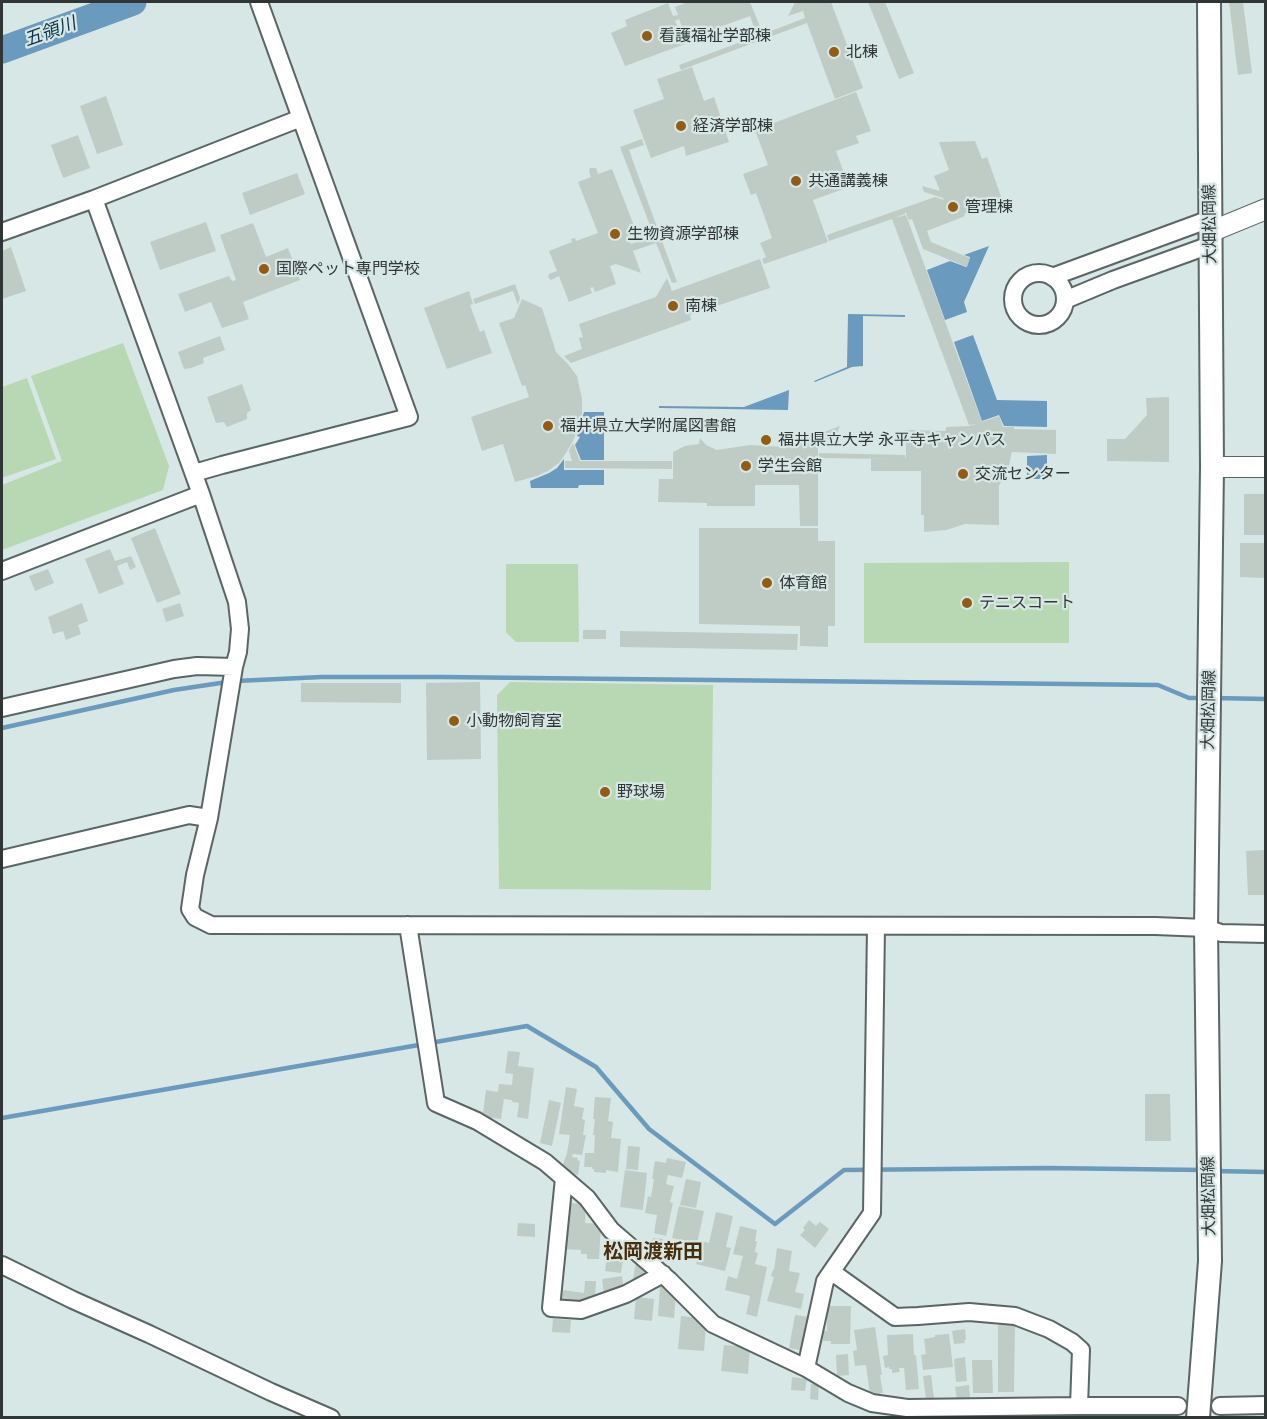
<!DOCTYPE html>
<meta charset="utf-8">
<style>
body{margin:0}
#map{position:relative;width:1267px;height:1419px;overflow:hidden;background:#d7e7e5;font-family:Raleway,sans-serif}
canvas{display:block}
.frame{position:absolute;inset:0;border:3px solid #303636;pointer-events:none}
</style>
<div id="map">
<canvas width="1267" height="1419"></canvas>
<div class="frame"></div>
</div>
<script>
const c = document.querySelector('canvas').getContext('2d');
c.lineJoin = 'round';
function paint(path, color) { c.fillStyle = color; c.fill(path, 'evenodd'); }
const shape = rows => new Path2D(rows.map(r => 'M' + r).join(''));
function trace(path, color, width, dash) { c.strokeStyle = color; c.lineWidth = width; c.lineCap = dash ? 'butt' : 'round'; c.setLineDash(dash || []); c.stroke(path); }
function write(font, color, halo, rows, align = 'center') {
  c.font = font + ' Raleway,"Noto Sans JP",sans-serif'; c.lineWidth = 4.5; c.setLineDash([]); c.textBaseline = 'middle'; c.strokeStyle = halo; c.fillStyle = color; for (const [text, x, y, turn = 0] of rows) {
    c.save(); c.translate(x, y); c.rotate((+turn || 0) * Math.PI / 180); c.textAlign = isNaN(turn) ? turn : align; if (halo) c.strokeText(text, 0, 0); c.fillText(text, 0, 0); c.restore();
  }
}
paint(shape([
 [123,343,169,466,163,490,2,550,2,485,62,461,31,376],
 [27,378,56,459,2,478,2,387],
 [1069,562,1069,643,864,643,864,563],
 [506,564,578,564,579,642,516,642,506,632],
 [510,682,713,685,711,890,499,889,497,695]
]), '#b7d8b3');
paint(shape([
 [989,246,964,302,967,312,945,320,927,270,950,261,966,267,970,257,964,255],
 [848,314,905,315,905,317,863,316,863,366,852,367,815,382,814,381,847,367],
 [973,335,997,400,1047,401,1047,427,1004,426,999,415,982,421,954,342],
 [789,390,788,410,659,408,659,406,744,407],
 [584,412,604,412,604,460,581,460,575,445,580,437,577,436],
 [1047,455,1047,479,1027,479,1027,456],
 [564,459,564,470,604,470,604,485,579,485,578,488,531,488,530,481,549,473,557,468]
]), '#6a9abd');
trace(shape([
 [236,681,322,677,442,677,1158,685,1189,698,1203,698],
 [1214,698,1266,699],
 [2,728,174,690,227,682],
 [2,1118,527,1026,596,1067,649,1129,775,1224,844,1170,1047,1168,1203,1170],
 [1214,1171,1266,1172]
]), '#6a9abd', 4.5);
trace(shape([
 [2,50,133,2]
]), '#6a9abd', 27);
paint(shape([
 [688,2,750,2,763,34,805,18,803,11,788,16,795,2,831,2,863,88,835,99,807,23,681,70,679,65,757,36,750,16,687,39,679,19,675,21,685,44,625,66,611,33,627,26,625,20,668,3,673,16,678,15,675,7],
 [868,2,885,2,914,73,899,79],
 [1229,2,1243,2,1252,73,1238,75],
 [692,67,704,101,714,97,729,142,686,156,684,146,651,158,633,110,664,99,657,79],
 [856,92,871,131,856,136,859,143,836,151,849,187,813,200,828,242,764,264,762,259,766,257,760,243,772,238,756,193,751,195,743,174,768,165,755,130],
 [106,96,123,145,97,154,80,106],
 [78,135,90,168,63,178,51,145],
 [642,139,644,145,629,150,677,282,672,283,656,243,633,251,641,273,616,264,610,266,616,284,595,292,593,287,590,288,592,293,569,302,559,276,551,280,548,277,549,274,557,271,549,251,572,242,571,239,575,238,576,241,598,233,578,182,591,177,589,171,590,168,596,168,598,174,612,169,638,236,629,240,631,244,654,236,620,147],
 [975,141,982,159,987,157,1002,199,964,214,965,216,927,231,931,242,970,258,967,267,923,249,912,219,909,220,905,211,905,214,894,218,906,215,982,422,999,416,1003,427,1014,427,1014,429,1056,430,1056,454,1012,452,1008,469,999,486,999,525,965,524,946,530,924,532,924,515,921,515,921,471,871,471,871,459,891,459,819,458,819,453,905,455,906,460,906,430,946,431,946,427,969,426,977,424,969,425,892,219,829,241,827,235,935,197,944,200,943,198,924,192,922,186,940,191,934,176,949,170,939,142],
 [297,173,305,194,250,215,242,193],
 [206,222,216,251,160,270,150,242],
 [253,223,266,257,288,248,300,280,243,302,249,319,222,328,211,302,185,312,178,294,229,276,232,281,236,280,220,235],
 [11,247,26,291,2,299,2,251],
 [760,259,770,288,690,315,691,320,571,363,564,356,582,349,579,338,583,337,579,324,656,297,667,278,672,291],
 [515,284,520,298,518,305,513,291,475,304,473,299],
 [469,291,473,304,470,305,480,332,484,330,492,353,447,369,424,308],
 [522,299,542,308,556,352,568,364,577,376,582,399,582,414,574,439,566,453,559,463,548,471,537,476,515,482,503,444,482,451,471,417,529,397,525,385,522,386,499,323,514,318],
 [220,336,225,350,203,358,204,363,191,368,184,369,178,352],
 [242,384,251,410,247,413,247,419,227,427,224,422,216,423,207,397],
 [1169,397,1169,462,1107,461,1107,439,1125,439,1147,415,1146,398],
 [840,426,835,437,818,444,818,526,800,526,799,485,755,485,755,506,707,506,707,503,658,502,659,479,673,479,673,452,685,446,699,444,700,438,706,445,717,450,750,445,785,447],
 [573,443,580,461,672,461,672,469,565,468,565,461,572,461,569,451],
 [1244,494,1266,494,1266,535,1244,535],
 [155,528,181,594,157,603,131,538],
 [699,528,818,528,818,541,835,541,835,626,828,626,828,647,800,646,800,626,699,624],
 [1240,543,1266,543,1266,578,1240,577],
 [110,549,115,561,131,556,136,567,130,570,127,562,117,566,124,584,99,594,85,559],
 [48,569,54,583,35,591,29,576],
 [82,603,88,621,78,625,81,634,66,640,63,631,53,634,48,617],
 [180,603,184,616,166,622,162,609],
 [583,630,606,630,606,639,583,639],
 [620,631,798,634,797,650,620,647],
 [480,682,481,759,427,760,426,683],
 [301,683,401,683,401,703,301,702],
 [1264,850,1266,895,1248,895,1246,851],
 [508,1051,520,1052,518,1066,534,1068,528,1119,517,1117,519,1103,512,1102,512,1100,504,1099,501,1119,486,1117,486,1114,483,1113,486,1090,498,1092,499,1084,512,1085,513,1074,505,1073],
 [566,1087,577,1089,574,1106,584,1108,582,1119,585,1120,583,1135,586,1135,582,1155,573,1154,572,1157,578,1158,577,1160,580,1161,578,1175,571,1174,562,1167,567,1153,570,1135,559,1134],
 [1145,1094,1170,1094,1171,1141,1145,1141],
 [595,1097,611,1098,608,1121,613,1122,611,1138,621,1139,618,1172,606,1170,606,1173,594,1172,594,1169,592,1169,592,1167,584,1167,585,1153,594,1153,595,1135,593,1135,595,1119,593,1119],
 [549,1100,561,1103,552,1146,540,1143],
 [628,1146,640,1147,638,1170,626,1169],
 [667,1158,686,1162,682,1178,668,1175,666,1184,674,1186,670,1202,673,1203,666,1236,654,1233,657,1215,645,1213,648,1196,651,1197,654,1179,652,1179,655,1161,666,1163],
 [625,1170,647,1173,643,1210,620,1207],
 [686,1179,701,1182,696,1208,680,1205],
 [569,1203,586,1204,585,1223,601,1224,599,1259,587,1259,587,1254,581,1254,581,1250,564,1249,565,1233,568,1233],
 [679,1206,704,1211,697,1244,672,1238],
 [716,1212,733,1216,726,1247,731,1248,725,1271,696,1264,702,1241,709,1243],
 [809,1220,816,1226,820,1222,829,1229,815,1248,800,1235,805,1230,803,1228],
 [518,1223,535,1224,535,1237,517,1236],
 [740,1226,757,1230,755,1241,757,1241,755,1252,758,1253,755,1264,767,1267,757,1317,746,1314,750,1296,725,1290,728,1276,737,1279,743,1256,733,1254],
 [653,1238,663,1239,661,1251,651,1249],
 [609,1239,625,1247,621,1273,605,1271],
 [684,1243,696,1246,692,1260,680,1257],
 [777,1248,792,1251,789,1271,800,1273,795,1292,804,1294,801,1309,767,1301,774,1277,771,1276,773,1270,774,1270],
 [636,1263,645,1265,642,1280,632,1283],
 [622,1276,624,1290,604,1293,602,1279],
 [585,1281,596,1281,595,1299,589,1298,588,1303,578,1301,578,1304,561,1302,563,1290,584,1293],
 [660,1286,670,1286,676,1292,674,1318,658,1316],
 [636,1297,654,1299,652,1321,634,1319],
 [827,1306,851,1306,850,1344,831,1344,831,1341,823,1341,823,1331,827,1331],
 [795,1315,810,1317,805,1351,789,1348],
 [681,1316,700,1318,700,1324,706,1325,704,1351,678,1349],
 [553,1319,571,1320,570,1333,552,1332],
 [998,1325,1015,1325,1014,1392,998,1392],
 [875,1327,882,1375,880,1375,883,1393,870,1395,866,1365,855,1366,853,1351,857,1350,854,1330],
 [965,1329,966,1340,964,1340,965,1343,954,1344,952,1331],
 [913,1334,914,1355,916,1355,919,1389,906,1390,904,1368,899,1368,900,1372,892,1373,892,1369,889,1369,889,1367,885,1368,883,1356,888,1355,887,1335],
 [949,1334,953,1367,923,1370,921,1355,926,1354,924,1339,935,1337,935,1335],
 [724,1345,750,1347,748,1374,721,1371],
 [848,1354,849,1375,837,1376,836,1355],
 [965,1357,967,1381,956,1382,954,1359],
 [972,1360,992,1360,993,1393,973,1393],
 [931,1375,934,1398,926,1399,923,1376],
 [792,1377,807,1379,805,1391,791,1390],
 [811,1384,819,1384,818,1400,810,1399],
 [969,1385,970,1397,957,1399,955,1387]
]), '#bfccc6');
const minor = shape([
 [2,232,94,199,301,118],
 '1013 299a26 26 0 1 1 52 0a26 26 0 1 1-52 0Z',
 [1052,277,1210,219],
 [1065,300,1113,280,1210,245],
 [194,473,222,465,409,417,259,2],
 [2,571,201,494],
 [2,708,174,669,197,666,234,667],
 [209,818,195,875,190,909,195,917,211,925,1155,926,1206,928,1221,933,1266,934],
 [2,859,189,815,209,818,234,667,238,652,240,629,237,602,201,494,94,199],
 [408,925,436,1103,477,1121,545,1162,587,1198,611,1230,669,1280,713,1324,806,1368,848,1393,872,1403,907,1408,1079,1406,1178,1406],
 [564,1178,551,1308,581,1310,626,1294,663,1274],
 [2,1265,73,1300,149,1334,271,1392,331,1418],
 [832,1272,895,1317,918,1316,969,1312,1015,1316,1049,1329,1072,1342,1081,1350,1079,1406],
 [806,1368,825,1281,872,1213,876,926],
 [1220,1406,1266,1405]
]);
const tertiary = shape([
 [1210,232,1266,209],
 [1212,467,1266,467]
]);
const secondary = shape([
 [1198,1418,1210,1261,1206,928,1212,467,1209,2]
]);
trace(minor, '#596665', 20);
trace(tertiary, '#596665', 22);
trace(secondary, '#596665', 26);
trace(minor, '#fff', 16);
trace(tertiary, '#fff', 20);
trace(secondary, '#fff', 22);
for (const [x, y, r, color] of [
 [647,36,6,"#925d12"],
 [834,52,6,"#925d12"],
 [681,126,6,"#925d12"],
 [796,181,6,"#925d12"],
 [953,207,6,"#925d12"],
 [615,234,6,"#925d12"],
 [264,269,6,"#925d12"],
 [673,306,6,"#925d12"],
 [548,426,6,"#925d12"],
 [766,440,6,"#925d12"],
 [746,466,6,"#925d12"],
 [963,474,6,"#925d12"],
 [767,583,6,"#925d12"],
 [967,603,6,"#925d12"],
 [454,721,6,"#925d12"],
 [605,792,6,"#925d12"]
]) { const dot = new Path2D(); dot.arc(x, y, r, 0, 2 * Math.PI); c.fillStyle = color; c.fill(dot); trace(dot, '#d7e7e5', 2); }
write('16px', '#303636', '#d7e7e5', [
 ["看護福祉学部棟",659,36],
 ["北棟",846,52],
 ["経済学部棟",693,126],
 ["共通講義棟",808,181],
 ["管理棟",965,207],
 ["生物資源学部棟",627,234],
 ["国際ペット専門学校",276,269],
 ["南棟",685,306],
 ["福井県立大学附属図書館",560,426],
 ["福井県立大学 永平寺キャンパス",778,440],
 ["学生会館",758,466],
 ["交流センター",975,474],
 ["体育館",779,583],
 ["テニスコート",979,603],
 ["小動物飼育室",466,721],
 ["野球場",617,792]
], 'left');
write('16px', '#303636', '#d7e7e5', [
 ["大畑松岡線",1210,224,-91],
 ["大畑松岡線",1209,710,-89],
 ["大畑松岡線",1209,1196,-91]
]);
write('italic 18px', '#0b344c', '#d7e7e5', [
 ["五領川",50,32,-20]
]);
write('bold 20px', '#472d0b', '#d7e7e5', [
 ["松岡渡新田",653,1252]
]);
</script>
